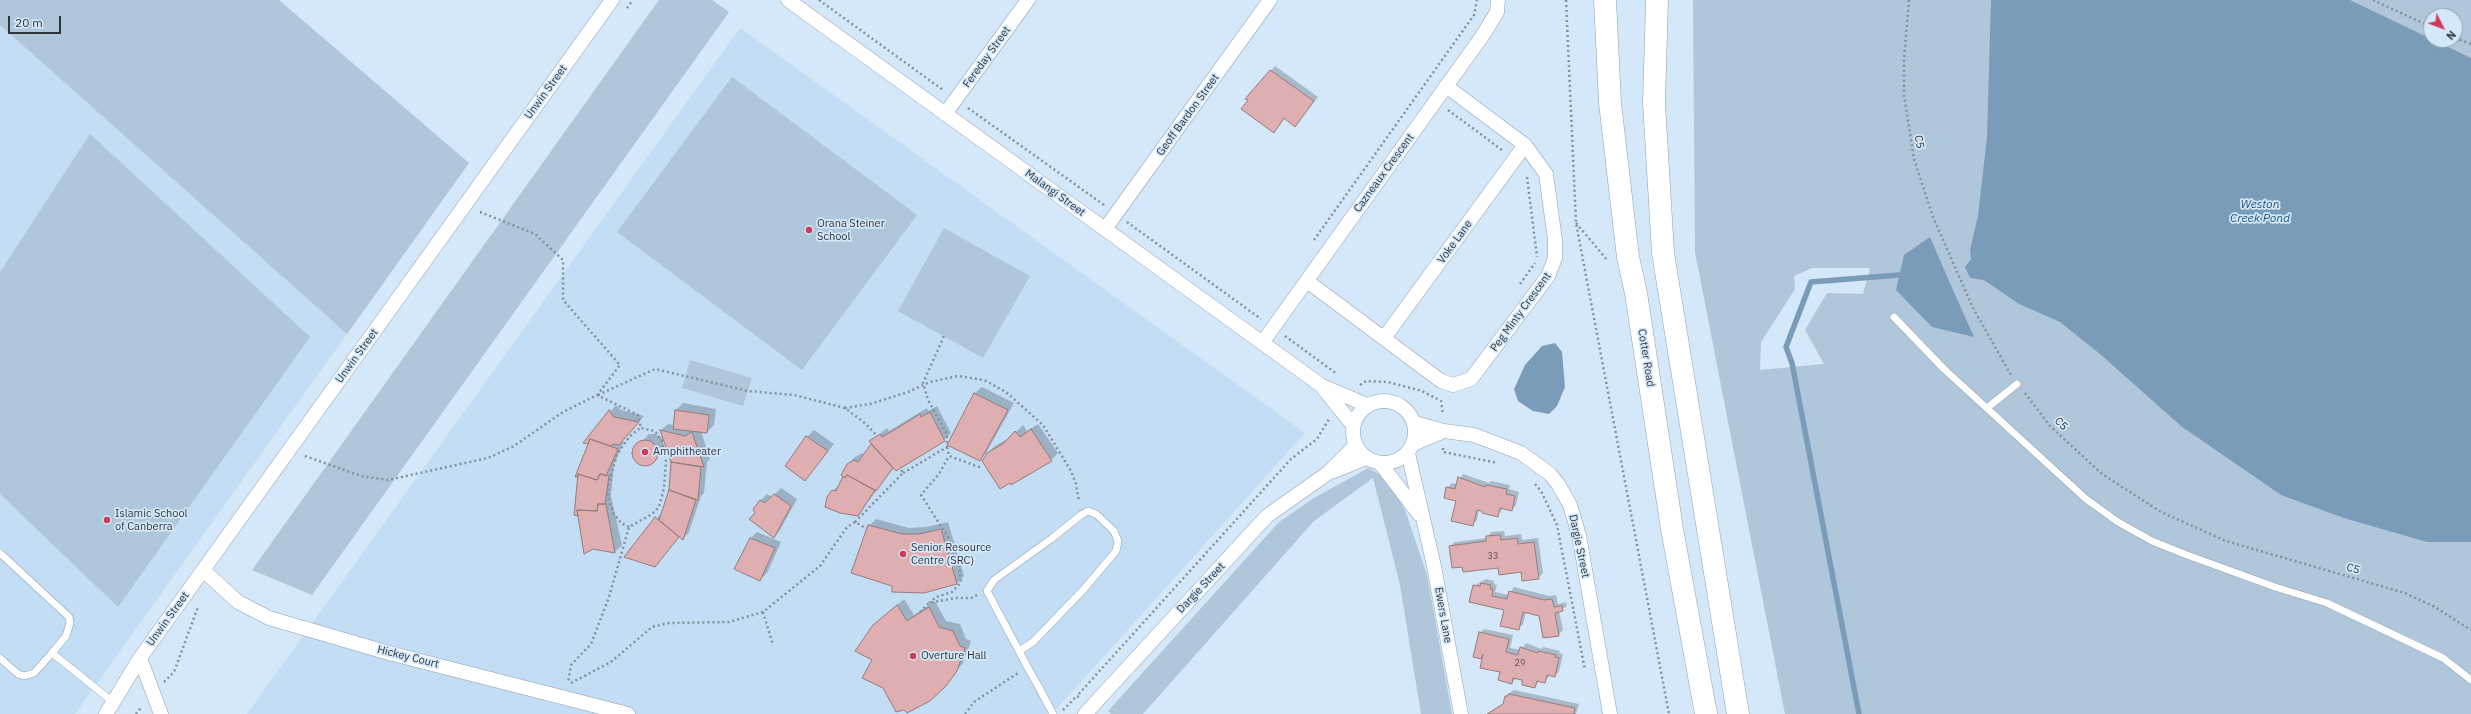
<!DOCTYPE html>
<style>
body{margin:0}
#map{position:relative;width:2471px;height:714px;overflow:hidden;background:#d4e8f9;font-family:"IBM Plex Sans",sans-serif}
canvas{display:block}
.north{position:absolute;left:2423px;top:8px;width:40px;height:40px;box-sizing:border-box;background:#d4e8f9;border:1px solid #92a1ae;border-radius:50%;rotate:132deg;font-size:11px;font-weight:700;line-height:16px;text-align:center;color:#2f373d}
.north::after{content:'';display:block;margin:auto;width:14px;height:18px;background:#cd3c56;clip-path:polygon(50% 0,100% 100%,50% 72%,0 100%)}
.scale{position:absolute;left:8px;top:16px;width:53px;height:18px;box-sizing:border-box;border:2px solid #2f373d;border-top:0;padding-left:5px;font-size:12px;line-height:14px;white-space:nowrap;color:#2f373d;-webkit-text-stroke:3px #d4e8f9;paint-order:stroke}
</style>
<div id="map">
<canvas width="2471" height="714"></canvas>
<div class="north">N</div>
<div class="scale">20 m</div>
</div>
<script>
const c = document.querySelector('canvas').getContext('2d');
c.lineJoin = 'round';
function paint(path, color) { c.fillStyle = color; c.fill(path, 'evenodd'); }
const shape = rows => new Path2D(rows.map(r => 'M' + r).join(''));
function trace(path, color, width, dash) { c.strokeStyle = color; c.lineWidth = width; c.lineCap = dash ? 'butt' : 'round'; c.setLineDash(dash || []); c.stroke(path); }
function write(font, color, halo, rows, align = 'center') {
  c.font = font + ' "IBM Plex Sans",sans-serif'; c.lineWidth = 3.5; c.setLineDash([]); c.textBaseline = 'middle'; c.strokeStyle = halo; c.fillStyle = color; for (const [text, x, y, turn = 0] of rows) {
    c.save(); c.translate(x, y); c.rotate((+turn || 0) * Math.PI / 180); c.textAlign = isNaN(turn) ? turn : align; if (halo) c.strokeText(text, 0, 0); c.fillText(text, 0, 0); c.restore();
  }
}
paint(shape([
 [0,25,347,334,75,714,0,714],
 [740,28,1305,433,1052,714,247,714]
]), '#c3ddf4');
paint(shape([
 [0,0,279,0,469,163,347,334,0,25],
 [659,0,712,0,729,12,312,595,252,570],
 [1693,0,2471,0,2471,714,1785,714,1695,252],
 [2431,16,2455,16,2455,40,2431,40],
 [1812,268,1870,268,1863,294,1827,293,1805,330,1824,364,1760,370,1761,342,1795,289,1794,276],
 [732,77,917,215,802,370,617,232],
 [90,134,310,337,118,607,0,494,0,272],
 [944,228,1030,276,983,358,898,311],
 [690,360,752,378,743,406,682,388],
 [1368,468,1385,477,1405,510,1427,575,1452,714,1421,714,1400,585,1373,478,1314,521,1143,714,1111,714,1108,711,1279,522,1314,498]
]), '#b0c6da');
paint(shape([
 [1991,0,2350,0,2471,58,2471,542,2427,542,2344,518,2281,495,2181,426,2100,354,2060,322,2019,304,1984,280,1970,278,1965,267,1971,259,1970,250,1978,216,1987,137],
 [1930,237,1949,281,1974,337,1932,327,1896,290,1904,255],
 [1555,343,1562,352,1565,387,1557,406,1549,414,1533,411,1518,401,1514,389,1525,365,1542,346]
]), '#7a9cb9');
paint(shape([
 [1275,66,1318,97,1295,125,1285,118,1278,127,1247,99],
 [982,387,1014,403,986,453,979,460,949,445,975,393],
 [683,403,716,409,714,425,707,432,701,431,710,459,707,462,704,493,701,496,689,532,683,539,680,536,654,566,626,556,663,511,670,490,672,462,661,430,668,424,674,425,676,410],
 [616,405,621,410,644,416,622,441,624,442,614,464,611,496,622,545,615,552,592,548,589,443,585,442],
 [937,406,951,433,944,440,894,467,858,515,833,491,840,484,848,464,855,457,862,453,864,455,873,444,871,441,887,428,889,431,927,408,928,411],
 [1038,424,1058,453,1051,460,1011,484,987,453,995,446,1012,436,1023,425,1027,431],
 [814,430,834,444,805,480,807,437],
 [649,434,656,434,663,439,664,450,651,463,644,464,635,458,634,450],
 [1463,474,1489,483,1491,481,1510,485,1509,489,1519,492,1516,505,1512,510,1503,508,1497,516,1479,509,1477,520,1472,525,1447,488,1452,483,1457,484],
 [781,488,797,499,780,530,774,537,756,513,760,501,767,494,772,497],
 [876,519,909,528,926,527,948,522,964,576,957,583,924,592,892,585,869,526],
 [1504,531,1505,536,1521,534,1522,540,1538,538,1543,573,1538,578,1499,567,1463,566,1450,546,1455,542,1487,538,1491,532],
 [757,532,781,542,767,573,760,580,751,538],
 [1486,579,1494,581,1494,584,1497,585,1495,592,1509,595,1514,587,1549,596,1556,595,1558,604,1566,602,1567,606,1559,611,1563,630,1558,635,1540,615,1526,612,1523,624,1518,629,1505,609,1474,586],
 [904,599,914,615,935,601,946,621,960,624,966,639,971,641,963,663,945,685,873,660,881,619],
 [1484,629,1513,635,1510,648,1521,650,1526,643,1541,649,1543,647,1560,651,1559,653,1563,654,1559,671,1555,676,1550,675,1545,682,1539,681,1535,687,1517,678,1512,682,1485,654,1480,658,1480,633],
 [1514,690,1579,704,1576,714,1487,714,1504,703,1505,696]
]), '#0003');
trace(shape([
 [1859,714,1792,363,1786,347,1811,282,1899,275]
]), '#7a9cb9', 5.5);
const building = shape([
 [1270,70,1314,101,1295,127,1284,118,1274,133,1241,109,1248,100,1245,99,1270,70],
 [974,393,1008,410,980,461,947,445,974,393],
 [609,410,614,417,639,422,619,445,613,444,611,446,590,439,588,444,583,443,609,410],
 [675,410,709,415,707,433,673,429,675,410],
 [930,412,945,441,896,471,869,441,880,434,882,437,896,429,920,414,921,417,930,412],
 [1031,429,1052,461,1011,485,1010,483,1000,489,982,461,987,453,1004,443,1015,431,1020,437,1031,429],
 [660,430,685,436,692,432,704,467,671,462,660,430],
 [806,436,828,451,805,481,785,466,806,436],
 [590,439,618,449,606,476,600,474,597,480,578,474,578,477,575,477,590,439],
 '632 453a13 13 0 1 1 26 0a13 13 0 1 1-26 0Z',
 [871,444,893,468,876,491,847,475,845,478,841,475,847,464,854,460,858,462,871,444],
 [671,462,701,467,698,500,669,490,671,462],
 [578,474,597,480,600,474,609,476,605,504,598,504,597,511,577,510,578,516,574,515,578,474],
 [847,475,875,490,858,516,840,513,825,507,827,497,832,490,836,491,843,476,845,478,847,475],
 [1458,477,1485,487,1486,485,1507,489,1506,494,1515,496,1512,511,1500,508,1498,517,1482,513,1482,511,1477,510,1473,526,1451,521,1456,501,1444,498,1446,487,1455,489,1458,477],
 [669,490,696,500,683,540,659,520,669,490],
 [774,494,791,506,774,538,749,519,755,513,753,509,760,500,765,503,774,494],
 [598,504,606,504,615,553,593,549,584,554,577,510,597,511,598,504],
 [655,517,679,537,655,567,624,557,655,517],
 [868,525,902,534,919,534,941,529,957,584,924,593,892,592,892,586,851,573,868,525],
 [1500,535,1501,540,1517,538,1518,544,1534,542,1539,579,1522,581,1521,572,1499,575,1498,568,1463,572,1462,567,1452,568,1449,546,1486,541,1486,536,1500,535],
 [750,538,775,548,760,581,734,569,750,538],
 [1481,583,1491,585,1490,589,1493,589,1492,596,1507,599,1509,591,1544,600,1552,599,1554,607,1562,606,1563,611,1555,613,1559,636,1543,638,1539,616,1523,612,1519,630,1500,626,1504,610,1469,602,1473,585,1480,586,1481,583],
 [897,605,907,621,929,607,939,627,953,631,960,646,965,648,957,671,946,686,930,701,907,713,904,710,896,712,883,688,862,678,872,660,855,651,873,625,897,605],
 [1479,632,1509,639,1506,652,1518,655,1520,647,1538,653,1538,651,1556,655,1555,657,1559,658,1555,677,1547,675,1545,683,1537,681,1535,688,1522,685,1522,680,1513,678,1512,684,1498,680,1500,672,1480,668,1483,654,1481,659,1473,657,1479,632],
 [1509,694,1575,708,1574,714,1487,714,1503,704,1505,696,1508,696,1509,694]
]);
paint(building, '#dfaeb1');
trace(building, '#967c7d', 1);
const service = shape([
 [1894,317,1944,369,2086,499,2118,522,2152,541,2187,555,2275,587,2327,603,2443,658,2471,680],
 [1987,408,2017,384],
 [0,553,69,617,70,623,66,636,52,653,113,702],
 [1019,651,1033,642,1084,589,1116,551,1118,541,1114,531,1096,514,1088,511,1081,515,1051,539,994,580,987,591,1019,651,1028,668,1037,684,1053,714],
 [0,658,18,674,24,676,34,673,52,653]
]);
const minor = shape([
 [788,0,1322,386,1367,405],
 [945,114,1028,0],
 [1105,229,1270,0],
 [1307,281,1441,381,1453,385,1471,379,1548,276,1555,258,1555,240,1546,174,1525,145,1446,86],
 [1384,338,1525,145],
 [1262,343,1483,35,1497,12,1498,0],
 [1323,388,1353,425],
 '1353 432a31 31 0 1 1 62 0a31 31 0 1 1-62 0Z',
 [1415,423,1444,431,1474,435,1521,453,1550,474,1558,484,1570,505,1579,535,1610,714],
 [1413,444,1444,431],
 [1408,453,1434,566,1461,714],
 [1380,463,1419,514],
 [1334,471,1366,458],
 [203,570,238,602,269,618,389,653,628,714],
 [140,658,161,714],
 [106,714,140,658,612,0],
 [1085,714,1267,516,1328,473,1356,445]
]);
const primary = shape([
 [1605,0,1610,103,1628,257,1636,293,1672,529,1706,714],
 [1657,0,1654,103,1663,253,1738,714]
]);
trace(service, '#8ea1b1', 8);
trace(minor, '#8ea1b1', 15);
trace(primary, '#8ea1b1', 23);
trace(shape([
 [819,0,943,90],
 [1566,0,1576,223,1669,714],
 [1909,0,1904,59,1904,95,1914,159,1933,217,1973,308,2011,375],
 [2373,0,2431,27],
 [627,8,633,0],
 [2455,38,2471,44],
 [968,108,1104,205],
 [1448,110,1502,150],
 [1527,177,1537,257],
 [480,212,535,234,563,260,563,300,620,365,598,394],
 [1127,222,1261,319],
 [1576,223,1608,261],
 [1314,240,1474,15,1477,0],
 [1520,284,1535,263],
 [1285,336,1337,374],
 [1360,385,1366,381,1388,382,1422,391,1441,401,1443,415],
 [2025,393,2050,426,2102,474,2161,512,2226,541,2405,593,2435,607,2471,630],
 [598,395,655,369,748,391,794,395,845,408,866,424,877,436],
 [845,408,870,404,908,392,930,382,958,376,984,380,1006,392,1043,425,1071,471,1076,484,1079,502],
 [947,447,949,456,982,468],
 [1443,448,1443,452,1498,463],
 [305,456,361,476,388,480,488,458,514,446,563,412,597,395,638,415,641,428,655,431,662,441,666,461,664,488,659,507,652,514,629,527,609,597,591,644,571,665,568,683],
 [903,473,947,447,947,434,928,400,923,383,944,336],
 [1535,484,1541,491,1557,525,1585,670],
 [855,522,903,473,900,468],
 [629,527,621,523,614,514,608,498,608,487,617,454,630,436,640,428],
 [929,603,936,597,952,592,961,582,959,567,948,537,921,495,939,474,949,456],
 [763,612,773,645],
 [920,612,929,603,955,598,971,598,977,595],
 [164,682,174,672,198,607],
 [571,683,611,662,652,627,669,623,729,622,763,612,820,566,847,527,855,522,867,529],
 [1079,697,1077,696,1291,459,1317,439,1329,419],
 [1063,710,1077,696],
 [136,714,142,706],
 [965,714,974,702,1018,673]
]), '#83919d', 2.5, [2, 3]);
trace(service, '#fff', 7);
trace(minor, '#fff', 14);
trace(primary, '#fff', 22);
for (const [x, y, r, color] of [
 [809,230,4,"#cd3c56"],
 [645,452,4,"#cd3c56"],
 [107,520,4,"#cd3c56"],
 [903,554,4,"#cd3c56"],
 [913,656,4,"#cd3c56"]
]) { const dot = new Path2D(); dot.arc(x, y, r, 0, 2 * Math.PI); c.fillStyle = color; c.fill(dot); trace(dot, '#d4e8f9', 1.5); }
write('9px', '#5b555a', null, [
 ["33",1493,556],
 ["29",1520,663]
]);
write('11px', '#2f373d', '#d4e8f9', [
 ["Fereday Street",987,57,-54],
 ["Unwin Street",546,92,-54],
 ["Geoff Bardon Street",1188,115,-54],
 ["C5",1919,142,81],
 ["Cazneaux Crescent",1384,173,-54],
 ["Malangi Street",1055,193,36],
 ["Voke Lane",1455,242,-54],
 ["Peg Minty Crescent",1521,312,-54],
 ["Unwin Street",357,356,-54],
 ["Cotter Road",1646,358,81],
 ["C5",2061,424,45],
 ["Dargie Street",1579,546,78],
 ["C5",2353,569,16],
 ["Dargie Street",1201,588,-47],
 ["Ewers Lane",1443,615,80],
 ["Unwin Street",168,619,-54],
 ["Hickey Court",408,657,14]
]);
write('11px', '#2f373d', '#d4e8f9', [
 ["Orana Steiner",817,224],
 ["School",817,237],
 ["Amphitheater",653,452],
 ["Islamic School",115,514],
 ["of Canberra",115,527],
 ["Senior Resource",911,548],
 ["Centre (SRC)",911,561],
 ["Overture Hall",921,656]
], 'left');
write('italic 12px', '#1e537c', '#d4e8f9', [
 ["Weston",2260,205],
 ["Creek Pond",2260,219]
]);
</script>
